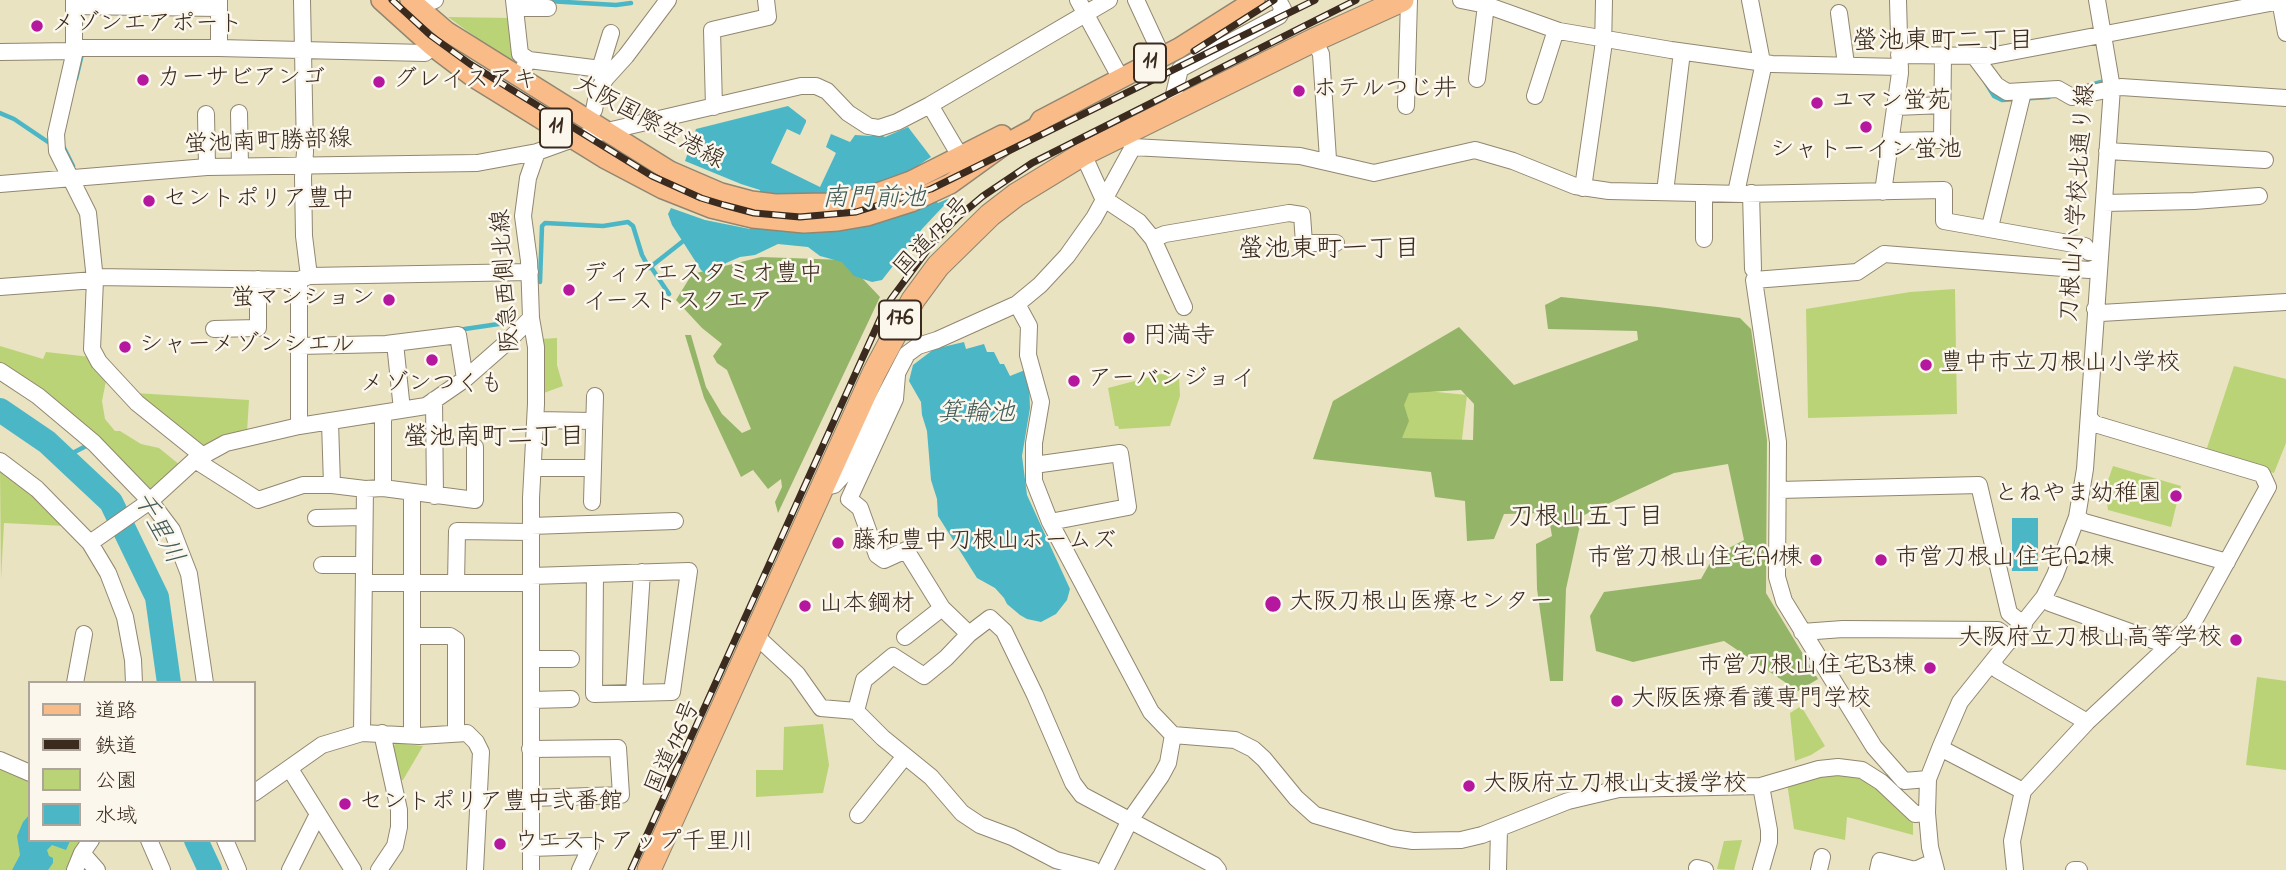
<!DOCTYPE html>
<meta charset="utf-8">
<style>
body{margin:0}
#map{position:relative;width:2286px;height:870px;overflow:hidden;background:#e9e3c2;font-family:"Indie Flower","Klee One",sans-serif}
canvas{display:block}
.legend{position:absolute;left:28px;top:681px;width:228px;height:161px;box-sizing:border-box;background:#fbf7ec;border:2px solid #aea59a;margin:0;padding:9px 12px;list-style:none;font-size:21px;color:#3b2a1e}
.legend li{display:flex;align-items:center;gap:14px;height:35px}
.legend b{width:35px;border:2px solid #aea59a}
</style>
<div id="map">
<canvas width="2286" height="870"></canvas>
<ul class="legend">
<li><b style="height:9px;background:#f9bc89"></b>道路</li>
<li><b style="height:9px;background:#3b2a1e"></b>鉄道</li>
<li><b style="height:19px;background:#bbd377"></b>公園</li>
<li><b style="height:19px;background:#4ab6c6"></b>水域</li>
</ul>
</div>
<script>
const c = document.querySelector('canvas').getContext('2d');
c.lineJoin = 'round';
function paint(path, color) { c.fillStyle = color; c.fill(path, 'evenodd'); }
const shape = rows => new Path2D(rows.map(r => 'M' + r).join(''));
function trace(path, color, width, dash) { c.strokeStyle = color; c.lineWidth = width; c.lineCap = dash ? 'butt' : 'round'; c.setLineDash(dash || []); c.stroke(path); }
function write(font, color, halo, rows, align = 'center') {
  c.font = font + ' "Indie Flower","Klee One",sans-serif'; c.lineWidth = 5; c.setLineDash([]); c.textBaseline = 'middle'; c.strokeStyle = halo; c.fillStyle = color; for (const [text, x, y, turn = 0] of rows) {
    c.save(); c.translate(x, y); c.rotate((+turn || 0) * Math.PI / 180); c.textAlign = isNaN(turn) ? turn : align; if (halo) c.strokeText(text, 0, 0); c.fillText(text, 0, 0); c.restore();
  }
}
paint(shape([
 [448,17,512,18,515,66],
 [1955,289,1957,414,1808,418,1806,309,1910,292],
 [557,338,557,365,563,386,541,394,541,339],
 [0,346,43,359,46,352,91,357,106,381,102,401,105,419,115,431,120,431,141,444,159,448,180,465,151,489,143,489,0,366],
 [2234,366,2286,379,2286,443,2274,473,2205,454],
 [1161,374,1179,377,1180,396,1170,426,1119,429,1118,426,1115,426,1108,388],
 [1397,388,1467,395,1461,448,1392,441],
 [135,393,249,400,247,432,206,450],
 [0,466,65,526,4,523,1,579],
 [2113,466,2181,486,2171,527,2108,510,2105,489],
 [2257,677,2286,681,2286,770,2246,765],
 [1801,706,1825,746,1811,755,1795,761,1790,713],
 [823,724,829,765,823,793,756,797,756,770,783,770,784,727],
 [396,743,423,746,403,780,397,780,391,750],
 [0,764,30,777,30,840,84,840,71,870,0,870],
 [1847,771,1870,781,1913,822,1913,835,1847,817,1845,840,1794,829,1787,783],
 [1742,840,1734,870,1717,869,1724,841]
]), '#bbd377');
paint(shape([
 [761,257,845,260,880,297,778,513,775,502,782,487,781,479,768,489,753,470,741,477,704,398,685,335,691,335,706,387,722,414,742,433,751,429,727,370,717,363,713,356,722,344,702,328,676,300,692,274],
 [1561,297,1658,307,1740,318,1751,329,1767,440,1766,593,1818,679,1798,691,1724,641,1633,662,1596,651,1590,616,1604,592,1701,579,1714,556,1744,540,1728,464,1674,473,1582,516,1566,589,1563,681,1550,681,1537,589,1536,544,1552,536,1548,513,1504,514,1494,539,1467,541,1465,501,1435,497,1431,472,1313,459,1333,401,1459,327,1514,385,1638,340,1637,331,1548,329,1545,305],
 [1461,390,1474,404,1473,440,1402,438,1409,421,1404,405,1409,393]
]), '#94b568');
paint(shape([
 [788,106,806,120,806,122,800,135,787,129,771,163,820,187,836,153,826,147,831,134,850,142,855,135,871,136,879,134,885,137,908,127,931,157,919,165,935,200,938,203,952,197,922,229,882,280,872,282,854,276,842,262,820,256,808,247,778,244,755,255,740,257,726,263,714,276,709,276,701,270,672,225,668,214,671,208,705,220,750,229,760,190,741,184,685,161,696,129],
 [964,342,966,349,984,344,987,352,994,352,1000,364,1004,364,1010,376,1025,370,1029,379,1030,408,1022,456,1027,495,1070,589,1067,600,1056,614,1041,622,1027,619,1020,615,1007,604,1004,598,995,588,977,578,938,516,937,499,931,480,927,431,922,415,921,402,909,381,913,365,934,349],
 [2012,518,2038,518,2038,571,2012,571],
 [30,814,30,840,70,841,66,850,52,845,47,850,49,856,53,858,53,863,48,870,12,870,20,855,17,836,23,822]
]), '#4ab6c6');
trace(shape([
 [548,1,616,5,631,3],
 [76,79,82,54],
 [1986,83,1994,96,2002,100,2049,97],
 [2079,88,2105,81],
 [0,113,14,119,51,144],
 [63,146,73,166],
 [651,267,669,294],
 [540,282,542,226,545,223,603,226,628,222,633,226,642,255,649,268,682,242],
 [458,330,519,321],
 [63,458,88,445]
]), '#4ab6c6', 4.5);
trace(shape([
 [0,410,47,442,111,502,157,597,169,683],
 [196,840,210,870]
]), '#4ab6c6', 24);
const minor = shape([
 [74,0,74,55,56,134,57,151,88,213,95,280,92,349,99,362,137,403,203,456],
 [219,0,219,48],
 [302,0,305,152,303,177,304,236,309,276],
 [514,0,520,54,529,60,524,67],
 [1078,0,1121,79],
 [1136,0,1162,56],
 [1461,0,1486,5,1559,31,1671,50,1772,64,1900,67],
 [2280,0,2286,33],
 [74,6,219,8],
 [417,7,435,0],
 [515,8,548,8],
 [1839,13,1846,64],
 [1314,40,1321,54,1328,159],
 [74,48,219,48,425,53,432,46],
 [0,52,74,51],
 [1899,55,1990,56,2285,0],
 [1975,57,1996,85,2007,92,2058,89,2072,97,2121,87,2286,98],
 [529,60,593,68,606,78,626,56,668,0],
 [599,72,611,33],
 [1477,79,1486,5],
 [1535,96,1556,30],
 [930,105,960,156],
 [1406,106,1409,0],
 [714,107,712,30,768,17,766,0],
 [1177,107,1174,94,1180,69,1279,16,1283,9,1278,0],
 [1896,107,1943,105],
 [594,110,598,90,606,78],
 [239,113,240,166],
 [206,114,207,167],
 [1891,141,1939,140,1942,138,1943,56],
 [1133,147,1300,156,1374,173,1475,150,1513,161,1575,186,1609,191,1743,194,1944,190,1944,221,2085,246,2089,252,2099,251],
 [2107,151,2265,160],
 [1083,154,1103,198,1139,222,1153,239,1184,307],
 [0,184,207,167,477,163,537,152,573,139,801,86,816,86,827,91,848,113,868,126,879,128,897,122,930,105,1109,0],
 [1583,188,1603,49,1604,0],
 [1665,192,1682,52],
 [1883,192,1900,73,1898,0],
 [1704,193,1704,239],
 [1736,193,1763,67,1750,0],
 [1751,193,1753,269],
 [2104,203,2194,201,2259,196],
 [1990,227,2023,92],
 [1153,239,1165,234,1289,213,1302,215,1304,243,1336,243],
 [95,277,299,280,309,276,530,272],
 [0,287,95,280],
 [1017,304,1029,326,1028,355,1041,402,1034,443,1034,481,1050,522,1151,712,1173,735],
 [2095,309,2101,313,2286,302],
 [214,329,258,328,258,279],
 [395,343,402,410],
 [299,346,386,344,458,335,465,379],
 [0,371,38,396,94,443,150,501,172,530,189,574,205,683],
 [897,375,895,399,849,499,860,508,877,555,884,560,906,550,942,608,969,634,990,618,1004,631,1035,695,1073,783,1082,795,1214,865,1218,870],
 [434,400,435,496],
 [383,413,383,488],
 [536,420,593,421],
 [330,422,332,485],
 [299,426,299,280],
 [195,460,258,500,303,485,332,485,365,489,383,488,475,500,475,447],
 [0,461,37,489,90,543,108,573,125,617,133,660,134,683],
 [1034,465,1120,453,1128,507,1050,522],
 [533,468,592,468],
 [821,488,834,485,845,473,907,354,918,346,937,340,1017,304,1040,285,1067,256,1094,218,1133,147,1128,138],
 [1779,490,1979,485,2009,613,2024,625],
 [412,493,412,735],
 [592,502,595,396],
 [2077,517,2084,522,2227,562],
 [316,518,364,517],
 [531,526,675,521],
 [90,543,150,501,195,460,226,443,299,426,426,406,465,379,506,343,531,318],
 [322,565,364,565],
 [531,576,689,571,672,692,594,694,595,574],
 [364,583,531,583],
 [456,583,457,531,531,532],
 [2044,597,2050,603,2169,646],
 [1802,632,1843,629,1998,630,2012,640],
 [755,635,797,674,821,708,856,711,883,738,931,777,962,813,980,825,1012,837,1056,860,1093,870],
 [412,636,450,636,456,640,456,733],
 [905,637,942,608],
 [531,659,571,659],
 [1993,663,1998,670,2087,722],
 [75,683,84,634],
 [634,693,642,572],
 [531,700,571,699],
 [856,711,864,680,893,656,924,676,946,658,969,634],
 [362,733,365,489],
 [1941,746,1946,751,2023,791],
 [530,749,618,748,621,795,531,798],
 [0,760,30,773],
 [290,769,353,870],
 [1928,779,1904,781,1874,747,1784,601,1777,577,1778,442,1754,280,1857,272,1884,254,2089,270,2098,267],
 [1761,786,1769,830,1769,842,1761,870],
 [254,793,322,745,362,733,419,736,467,733,476,742,481,752,475,870],
 [858,815,905,756],
 [149,840,162,870],
 [225,840,238,870],
 [531,848,591,846,580,870],
 [82,853,97,870],
 [1697,868,1705,870],
 [75,870,82,853,91,840],
 [290,870,318,814],
 [379,870,395,846,399,827,399,810,382,733],
 [531,870,531,498,536,404,536,347,531,318,529,261,523,216,528,178,537,152],
 [1105,870,1130,820,1161,776,1168,763,1173,735,1235,740,1253,749,1264,759,1296,798,1315,815,1393,838,1413,841,1461,840,1482,835,1568,801,1619,789,1761,786,1819,769,1838,767,1862,770,1881,782,1915,814,1927,813],
 [1498,870,1499,829],
 [1819,870,1822,857],
 [1878,870,1880,861,1915,870,1933,862],
 [1936,870,1930,847,1927,813,1928,779,1941,746,1960,702,2044,597,2055,575,2077,517,2085,469,2112,88,2097,0],
 [2015,870,2012,841,2023,791,2087,722,2193,623,2268,487,2262,474,2095,424,2089,418],
 [2074,870,2079,870]
]);
const major = shape([
 [381,0,432,46,473,77,604,158,663,189,711,208,753,218,804,223,838,221,867,216,911,202,950,184,1004,145,1037,127,1041,120,1179,48,1255,0],
 [410,0,446,31,670,171,721,193,751,201,775,204,829,203,864,198,911,181,1002,135]
]);
const highway = shape([
 [649,870,874,373,913,300,938,266,990,215,1016,195,1083,154,1314,40,1402,0]
]);
trace(minor, '#928670', 18);
trace(major, '#928670', 22);
trace(highway, '#928670', 25);
trace(minor, '#fff', 16);
trace(major, '#f9bc89', 19);
trace(highway, '#f9bc89', 23);
const rail = shape([
 [392,0,430,35,470,64,652,176,701,198,724,205,754,213,800,217,856,212,931,189,1315,0],
 [1194,51,1274,0],
 [631,870,881,317,891,299,932,244,958,217,983,196,1032,163,1356,0]
]);
trace(rail, '#3b2a1e', 7);
trace(rail, '#fbf7ec', 4.5, [13]);
for (const [x, y, r, color] of [
 [37,26,7,"#b5179e"],
 [143,80,7,"#b5179e"],
 [379,82,7,"#b5179e"],
 [1299,91,7,"#b5179e"],
 [1817,103,7,"#b5179e"],
 [1866,127,7,"#b5179e"],
 [149,201,7,"#b5179e"],
 [569,290,7,"#b5179e"],
 [389,300,7,"#b5179e"],
 [1129,338,7,"#b5179e"],
 [125,347,7,"#b5179e"],
 [432,360,7,"#b5179e"],
 [1926,365,7,"#b5179e"],
 [1074,381,7,"#b5179e"],
 [2176,496,7,"#b5179e"],
 [838,543,7,"#b5179e"],
 [1816,560,7,"#b5179e"],
 [1881,560,7,"#b5179e"],
 [1273,604,9,"#b5179e"],
 [805,606,7,"#b5179e"],
 [2236,640,7,"#b5179e"],
 [1930,668,7,"#b5179e"],
 [1617,701,7,"#b5179e"],
 [1469,786,7,"#b5179e"],
 [345,804,7,"#b5179e"],
 [500,844,7,"#b5179e"]
]) { const dot = new Path2D(); dot.arc(x, y, r, 0, 2 * Math.PI); c.fillStyle = color; c.fill(dot); trace(dot, '#fbf7ec', 2.5); }
for (const [x, y, w] of [
 [1150,63,32],
 [556,128,32],
 [900,320,42]
]) { const box = new Path2D(); box.roundRect(x - w / 2, y - 19.5, w, 39, 5); c.fillStyle = '#fbf7ec'; c.fill(box); trace(box, '#3b2a1e', 2); }
write('bold 23px', '#3b2a1e', null, [
 ["11",1150,63],
 ["11",556,128],
 ["176",900,320]
]);
write('24px', '#3b2a1e', '#fbf7ec', [
 ["メゾンエアポート",51,26],
 ["カーサビアンゴ",157,80],
 ["グレイスアキ",393,82],
 ["ホテルつじ井",1313,91],
 ["ユマン蛍苑",1831,103],
 ["シャトーイン蛍池",1866,152,"center"],
 ["セントポリア豊中",163,201],
 ["ディアエスタミオ豊中",583,276],
 ["イーストスクエア",583,304],
 ["蛍マンション",375,300,"right"],
 ["円満寺",1143,338],
 ["シャーメゾンシエル",139,347],
 ["豊中市立刀根山小学校",1940,365],
 ["アーバンジョイ",1088,381],
 ["メゾンつくも",432,386,"center"],
 ["とねやま幼稚園",2162,496,"right"],
 ["藤和豊中刀根山ホームズ",852,543],
 ["市営刀根山住宅A1棟",1802,560,"right"],
 ["市営刀根山住宅A2棟",1895,560],
 ["大阪刀根山医療センター",1289,604],
 ["山本鋼材",819,606],
 ["大阪府立刀根山高等学校",2222,640,"right"],
 ["市営刀根山住宅B3棟",1916,668,"right"],
 ["大阪医療看護専門学校",1631,701],
 ["大阪府立刀根山支援学校",1483,786],
 ["セントポリア豊中弐番館",359,804],
 ["ウエストアップ千里川",514,844]
], 'left');
write('24px', '#3b2a1e', '#fbf7ec', [
 ["大阪国際空港線",648,124,29],
 ["蛍池南町勝部線",268,144,-2],
 ["刀根山小学校北通り線",2080,203,-86],
 ["国道176号",934,238,-47],
 ["阪急西側北線",508,281,-94],
 ["国道176号",675,748,-66]
]);
write('26px', '#3b2a1e', '#fbf7ec', [
 ["螢池東町二丁目",1943,44],
 ["螢池東町一丁目",1329,252],
 ["螢池南町二丁目",494,440],
 ["刀根山五丁目",1586,520]
]);
write('italic 26px', '#405b59', '#fbf7ec', [
 ["南門前池",874,201],
 ["箕輪池",976,416],
 ["千里川",156,529,62]
]);
</script>
